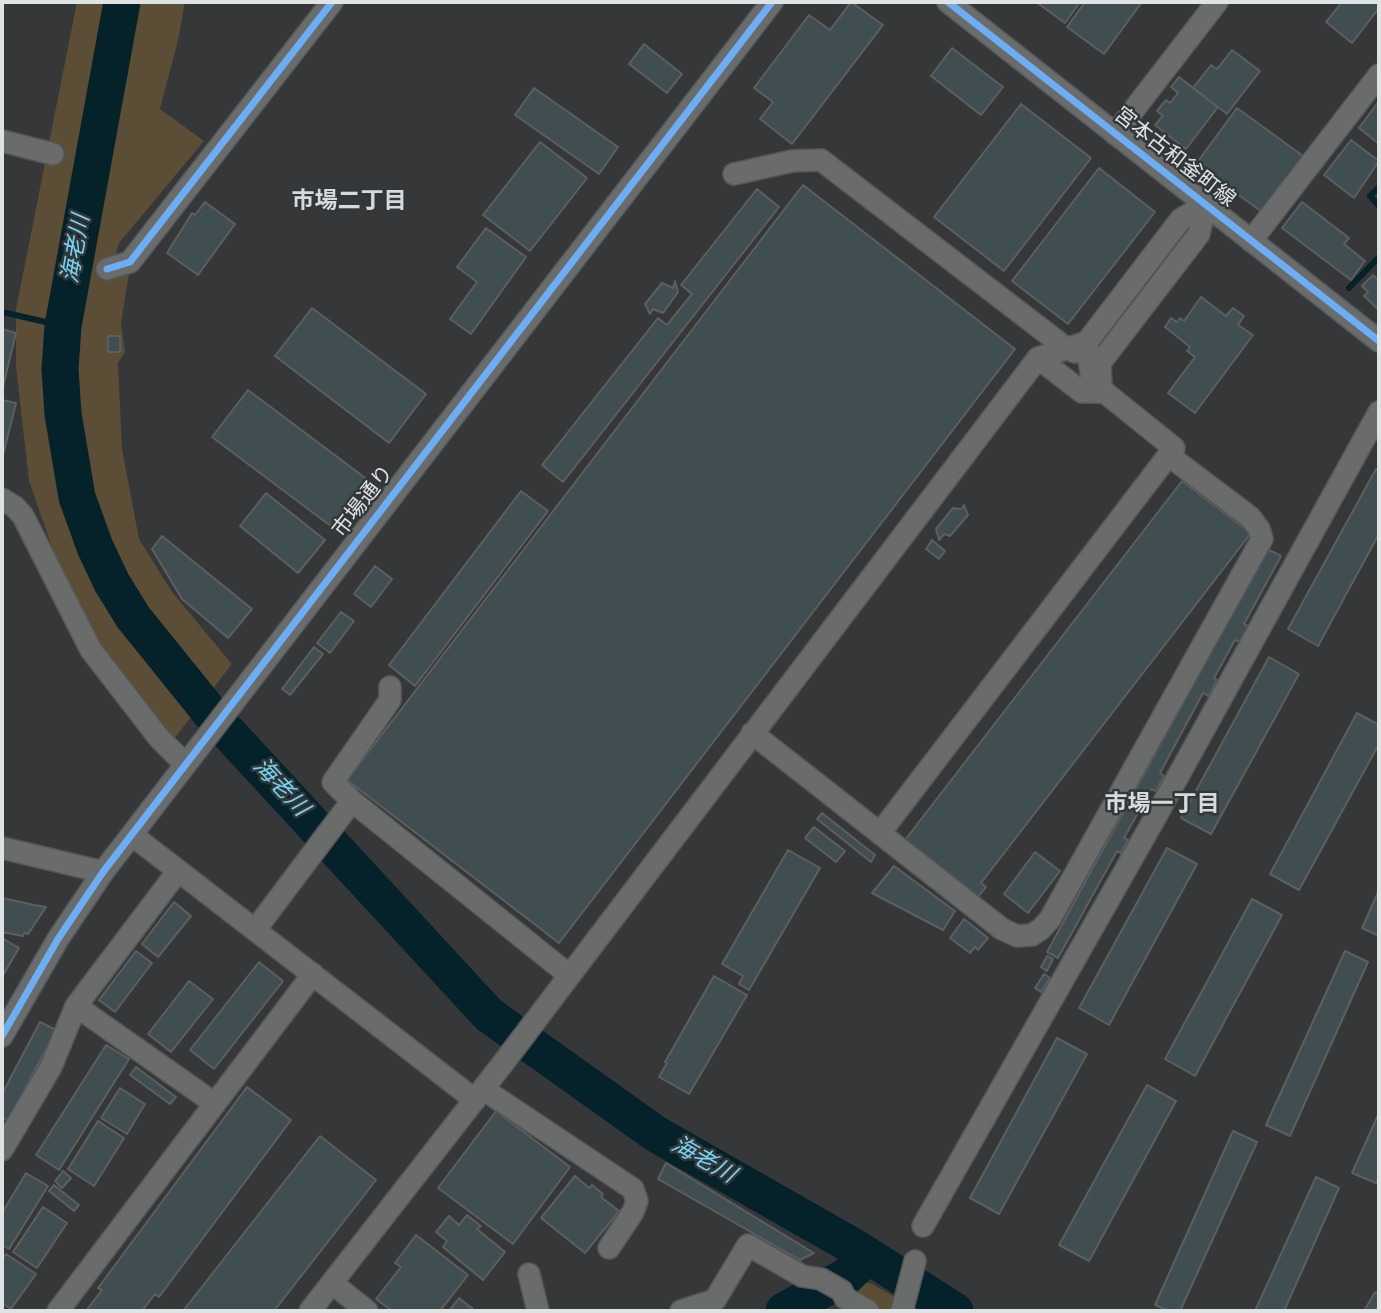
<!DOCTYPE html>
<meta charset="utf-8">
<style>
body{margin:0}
#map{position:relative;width:1381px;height:1313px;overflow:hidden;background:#353738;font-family:Jost,sans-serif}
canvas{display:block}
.frame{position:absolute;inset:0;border:4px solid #e0e3e4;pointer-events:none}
</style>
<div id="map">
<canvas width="1381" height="1313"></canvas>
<div class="frame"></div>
</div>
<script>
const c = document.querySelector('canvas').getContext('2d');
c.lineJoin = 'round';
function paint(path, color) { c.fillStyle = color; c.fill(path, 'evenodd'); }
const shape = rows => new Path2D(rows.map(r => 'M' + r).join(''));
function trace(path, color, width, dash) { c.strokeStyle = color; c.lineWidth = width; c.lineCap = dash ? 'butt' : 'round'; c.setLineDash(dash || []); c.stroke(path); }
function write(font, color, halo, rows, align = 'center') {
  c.font = font + ' Jost,"Noto Sans JP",sans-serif'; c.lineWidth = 5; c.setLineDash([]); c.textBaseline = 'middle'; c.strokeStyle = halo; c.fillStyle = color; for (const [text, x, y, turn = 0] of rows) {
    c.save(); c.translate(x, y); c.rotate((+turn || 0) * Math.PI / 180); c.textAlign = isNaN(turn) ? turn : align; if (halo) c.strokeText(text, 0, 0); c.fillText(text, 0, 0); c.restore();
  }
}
paint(shape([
 [77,2,185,2,178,40,160,109,204,141,119,243,111,271,130,267,121,323,125,352,118,363,122,449,139,539,172,592,232,664,174,739,111,663,85,623,63,579,29,481,16,367,16,309],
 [860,1281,872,1284,895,1297,891,1311,878,1311,857,1299,852,1286]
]), '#5b4d36');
trace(shape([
 [1379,187,1370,196,1379,206],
 [1349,288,1379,257],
 [2,312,63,326]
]), '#05222b', 6);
trace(shape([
 [122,2,63,326,60,369,63,414,77,497,95,547,112,583,133,617,212,715,489,1015,656,1134,856,1248,955,1311],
 [784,1311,847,1276,867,1256]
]), '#05222b', 37);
const building = shape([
 [851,2,883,25,792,144,760,119,773,102,754,88,809,15,830,30,851,2],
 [1036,2,1080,2,1065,23,1036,2],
 [1085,2,1142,2,1104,54,1067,27,1085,2],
 [1342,2,1379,2,1379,8,1352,43,1326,22,1342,2],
 [644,44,682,74,667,93,629,64,644,44],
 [952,48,1003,87,981,115,931,76,952,48],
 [1232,50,1260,71,1227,114,1193,88,1211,65,1217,69,1232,50],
 [1179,77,1218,107,1186,149,1155,125,1163,116,1157,111,1166,100,1170,103,1178,93,1171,87,1179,77],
 [534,88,618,147,599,174,515,115,534,88],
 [1379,101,1379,144,1359,128,1379,101],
 [1021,104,1091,158,1004,271,934,217,1021,104],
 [1237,108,1303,156,1262,212,1196,164,1237,108],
 [1351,140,1379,161,1354,198,1324,175,1351,140],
 [540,142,587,178,530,251,483,215,540,142],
 [1099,168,1155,212,1068,324,1012,281,1099,168],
 [803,185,1015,349,559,943,347,780,803,185],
 [757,189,779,207,563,482,542,465,658,318,667,325,692,294,681,285,757,189],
 [205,202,235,224,198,275,167,253,192,213,195,215,205,202],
 [1302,202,1349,238,1344,244,1365,261,1351,280,1282,228,1302,202],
 [486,228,526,257,471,334,450,319,477,282,457,267,486,228],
 [1373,275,1379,281,1379,310,1364,296,1368,292,1362,286,1373,275],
 [675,281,678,292,663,313,653,309,650,314,645,304,662,283,673,288,675,281],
 [1201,297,1226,316,1233,308,1244,316,1238,325,1253,335,1195,413,1168,393,1195,357,1187,351,1190,347,1165,327,1171,318,1177,322,1180,318,1184,321,1201,297],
 [312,308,426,394,389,443,275,356,312,308],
 [2,329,16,333,2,391,2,329],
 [108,336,120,336,120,352,108,352,108,336],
 [248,390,368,480,332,527,212,437,248,390],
 [2,400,16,403,2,459,2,400],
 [1376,469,1379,471,1379,534,1318,646,1288,629,1376,469],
 [1182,481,1251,533,981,883,986,887,978,897,905,840,1182,481],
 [521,491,548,511,415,686,389,665,521,491],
 [266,493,325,540,298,573,240,526,266,493],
 [964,505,968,515,950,536,944,534,939,540,936,529,953,508,961,509,964,505],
 [162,536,252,609,228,638,182,599,152,549,162,536],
 [932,540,945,551,939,559,926,549,932,540],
 [1267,549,1281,556,1244,624,1248,626,1240,642,1235,640,1214,678,1217,680,1209,696,1203,693,1160,773,1164,776,1156,791,1151,789,1124,838,1128,840,1121,853,1117,851,1058,958,1047,952,1267,549],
 [375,566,392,579,371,607,354,594,375,566],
 [341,612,354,621,330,653,317,643,341,612],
 [314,647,323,654,290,695,282,689,314,647],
 [1269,657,1299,674,1211,834,1181,818,1269,657],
 [1357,713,1379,725,1379,744,1299,890,1270,874,1357,713],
 [822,813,875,855,871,862,817,819,822,813],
 [814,827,845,851,836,862,805,838,814,827],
 [1167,848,1197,864,1109,1025,1079,1008,1167,848],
 [788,850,820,868,749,990,739,984,743,976,722,964,788,850],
 [1035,852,1060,871,1028,913,1004,894,1035,852],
 [894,866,955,911,943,930,872,893,894,866],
 [1379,890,1379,936,1362,928,1379,890],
 [2,898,34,905,46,907,28,934,24,933,23,936,2,932,2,898],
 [1252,899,1282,915,1195,1076,1165,1059,1252,899],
 [174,902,191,916,158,957,142,944,174,902],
 [964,919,988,938,978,950,975,947,970,953,950,938,964,919],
 [2,938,19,948,2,977,2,938],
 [136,951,152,963,115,1012,99,1000,136,951],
 [1345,951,1368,962,1290,1136,1266,1125,1345,951],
 [1047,956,1053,959,1047,971,1041,967,1047,956],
 [259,962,283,981,214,1069,190,1050,259,962],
 [1044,974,1050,978,1041,992,1035,988,1044,974],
 [714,976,747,995,689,1094,659,1077,667,1063,665,1062,714,976],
 [189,981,213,999,171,1052,148,1034,189,981],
 [40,1022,56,1030,8,1121,2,1117,2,1094,40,1022],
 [1057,1038,1087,1054,999,1214,970,1198,1057,1038],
 [106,1045,129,1059,59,1170,36,1155,106,1045],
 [136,1067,176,1097,170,1104,130,1075,136,1067],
 [1147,1085,1176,1101,1089,1261,1059,1245,1147,1085],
 [247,1087,291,1120,159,1297,155,1294,142,1311,86,1311,102,1290,98,1288,247,1087],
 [120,1088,145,1104,127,1134,101,1118,120,1088],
 [496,1111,570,1167,513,1244,438,1188,496,1111],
 [1379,1113,1379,1176,1376,1183,1352,1173,1379,1113],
 [98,1121,124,1138,94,1186,68,1169,98,1121],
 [1233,1131,1257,1142,1180,1311,1169,1311,1155,1305,1233,1131],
 [320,1136,376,1180,274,1311,183,1311,320,1136],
 [666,1163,814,1253,800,1260,658,1179,666,1163],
 [63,1171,71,1178,62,1188,55,1181,63,1171],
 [26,1173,48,1186,9,1249,2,1245,2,1213,26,1173],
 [575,1176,589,1188,592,1185,603,1194,601,1197,619,1211,585,1253,541,1218,575,1176],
 [1316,1177,1339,1188,1284,1311,1255,1311,1316,1177],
 [54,1185,79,1205,74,1211,49,1191,54,1185],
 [43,1207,67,1223,37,1268,13,1252,43,1207],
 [467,1215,481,1226,477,1229,505,1252,483,1280,443,1247,447,1241,436,1232,449,1216,459,1225,467,1215],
 [416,1235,468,1275,440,1311,392,1311,376,1299,401,1267,395,1263,416,1235],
 [6,1254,36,1274,11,1309,2,1303,2,1260,6,1254],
 [1375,1292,1379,1294,1379,1305,1376,1311,1364,1311,1375,1292],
 [459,1298,473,1309,471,1311,449,1311,459,1298]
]);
paint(building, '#414e51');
trace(building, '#5d5e5f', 2);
const minor = shape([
 [948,2,1379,341],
 [1115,134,1217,2],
 [2,141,53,154],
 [734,174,792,161,821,160,1066,348,1075,352],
 [1251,241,1379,75],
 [107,269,130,262,332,2],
 [1038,358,1082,392,1102,392],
 [1101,386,1100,363,1199,234,1205,205],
 [2,499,15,507,23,516,91,650,159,738,185,764],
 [390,687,390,700,333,782,352,801,569,975],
 [752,733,1002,929,1017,936,1032,935,1041,929,1050,919,1262,539,1259,529,1250,517,1168,455],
 [880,833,1174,448,1092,382,1087,342],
 [132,835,475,1100],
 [2,848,103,872],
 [255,930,352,801],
 [76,1006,214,1103],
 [2,1036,58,939,103,872,772,2],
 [483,1089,633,1189,637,1201,633,1212,609,1248],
 [2,1150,51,1067,76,1006,178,871],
 [923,1226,1155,818,1379,412],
 [529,1274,538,1311],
 [332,1283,367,1311],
 [58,1311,313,974],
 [310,1311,504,1062,1038,358,1087,342,1181,219,1205,205],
 [681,1311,715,1300,748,1245,802,1276,821,1279,842,1291,845,1298,868,1311],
 [902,1311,915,1261]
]);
trace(minor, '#545657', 24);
trace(minor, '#6a6b6b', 21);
trace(shape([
 [948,2,1379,341],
 [107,269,130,262,332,2],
 [2,1036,58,939,103,872,772,2]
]), '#6dadf4', 7);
write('21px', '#e0e3e4', '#343739', [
 ["宮本古和釜町線",1174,158,38],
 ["市場通り",364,502,-52]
]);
write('bold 23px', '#d6dadc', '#343739', [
 ["市場二丁目",349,202],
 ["市場一丁目",1162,805]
]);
write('italic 23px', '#75d5f4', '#343739', [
 ["海老川",77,249,-80],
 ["海老川",280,788,47],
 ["海老川",703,1161,30]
]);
</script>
